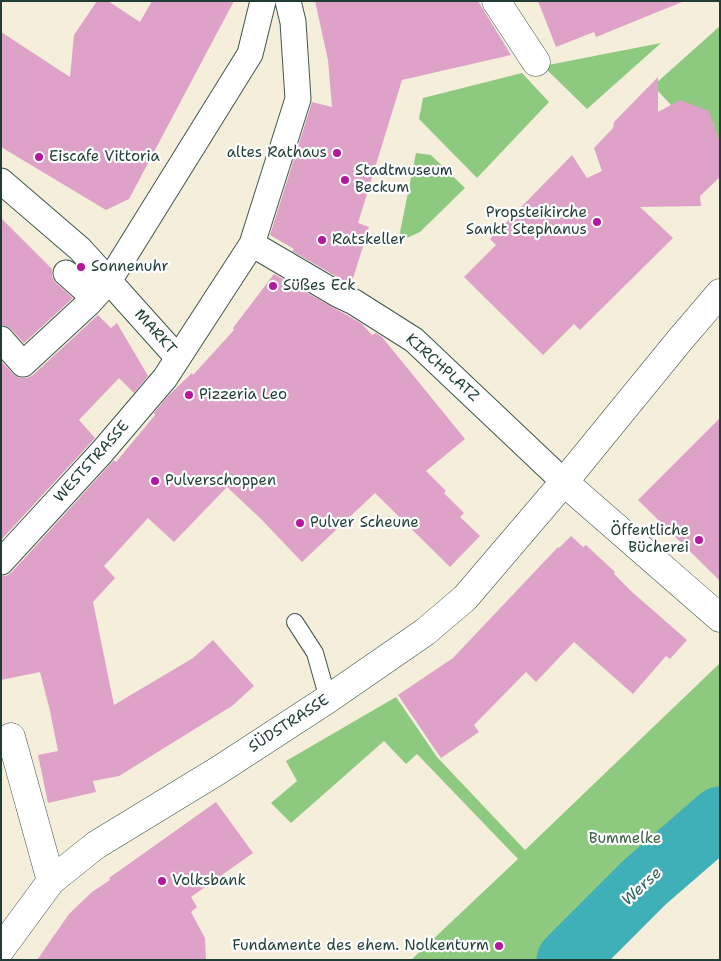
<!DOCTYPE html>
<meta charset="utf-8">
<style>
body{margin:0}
#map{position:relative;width:721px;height:961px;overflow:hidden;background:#f5eedb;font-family:"Shantell Sans",sans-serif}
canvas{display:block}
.frame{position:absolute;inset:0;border:2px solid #1f3d34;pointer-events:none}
</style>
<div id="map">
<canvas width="721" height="961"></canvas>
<div class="frame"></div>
</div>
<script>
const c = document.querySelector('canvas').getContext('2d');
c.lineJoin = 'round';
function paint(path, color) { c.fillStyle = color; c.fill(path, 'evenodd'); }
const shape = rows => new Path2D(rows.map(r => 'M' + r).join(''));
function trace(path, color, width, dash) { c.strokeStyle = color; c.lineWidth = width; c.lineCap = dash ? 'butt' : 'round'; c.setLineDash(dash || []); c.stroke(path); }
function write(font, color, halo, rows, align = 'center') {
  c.font = font + ' "Shantell Sans",sans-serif'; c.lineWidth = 4.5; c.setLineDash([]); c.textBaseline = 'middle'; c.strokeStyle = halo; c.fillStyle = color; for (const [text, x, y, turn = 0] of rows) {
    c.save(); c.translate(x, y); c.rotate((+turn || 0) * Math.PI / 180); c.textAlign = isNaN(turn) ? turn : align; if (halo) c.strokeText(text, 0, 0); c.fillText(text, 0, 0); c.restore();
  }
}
paint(shape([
 [720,26,720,146,713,122,709,124,671,105,658,91,654,85],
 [661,43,587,109,543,66],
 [522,73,549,102,477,178,419,119,423,98],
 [416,153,431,155,465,188,420,232,398,242],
 [720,663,720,833,587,960,411,960,518,859,417,754,406,764,384,741,291,823,271,803,297,781,286,761,396,697,437,757,525,850]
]), '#8dca7f');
trace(shape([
 [567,960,645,882,720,817]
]), '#3fb0b8', 61);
paint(shape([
 [97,1,108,1,140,22,152,1,234,1,129,199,106,210,1,147,1,32,70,77,74,35],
 [315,1,478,1,511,55,402,80,358,223,369,227,351,285,292,251,294,249,270,235,312,102,332,107,328,60],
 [538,1,682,1,682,2,596,37,594,32,556,47],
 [658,77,658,112,680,100,709,111,720,142,720,177,700,196,701,206,640,207,673,238,580,330,574,324,543,355,464,277,496,245,490,239,572,155,587,178,602,171,594,148,613,128,614,122],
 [1,218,52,269,52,277,56,283,73,298,24,343,11,329,6,326,1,325],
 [274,274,332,307,347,315,362,324,372,335,376,333,382,337,465,439,426,471,446,491,444,493,464,513,460,517,480,536,450,567,375,493,302,562,261,519,227,487,174,542,148,518,104,566,115,578,93,602,114,705,193,658,213,640,254,686,232,706,119,776,93,781,96,792,48,803,38,755,58,751,50,711,40,672,1,680,1,576,6,576,12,572,114,460,116,462,155,415,154,413,168,396,192,373,193,375,234,330,233,328],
 [98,315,111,328,117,323,148,376,134,393,119,378,79,420,95,438,1,540,1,361,13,374,19,378,27,378,33,375],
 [720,418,720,581,638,500],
 [571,536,583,547,586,545,615,572,614,574,631,591,687,640,670,659,666,656,633,694,574,642,536,682,526,672,474,725,479,732,441,758,398,695,453,658,558,547,559,548],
 [216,802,253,853,191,897,197,907,191,912,205,938,206,960,37,960,69,914,92,892,110,880,109,878]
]), '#dea2c8');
const service = shape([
 [295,622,315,653,328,699]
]);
const pedestrian = shape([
 [263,1,250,54,109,281,178,358,252,244,298,99,293,22,288,1],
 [1,181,80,249,109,281,89,303,23,364,1,339],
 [252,244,339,295,354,302,414,340,564,482],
 [66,273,93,297],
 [1,562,102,452,165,378,178,358]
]);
const minor = shape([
 [496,1,536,62],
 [564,482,720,618],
 [11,737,51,881],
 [1,949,51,881,96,845,219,770,328,699,425,632,465,598,564,482,679,341,720,293]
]);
trace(service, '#3f584d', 18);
trace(pedestrian, '#3f584d', 27);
trace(minor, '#3f584d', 29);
trace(service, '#fff', 16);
trace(pedestrian, '#fff', 25);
trace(minor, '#fff', 28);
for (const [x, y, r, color] of [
 [337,153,5,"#b5179e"],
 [39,157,5,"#b5179e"],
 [345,180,5,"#b5179e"],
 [597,222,5,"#b5179e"],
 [322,240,5,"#b5179e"],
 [81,267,5,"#b5179e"],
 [273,286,5,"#b5179e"],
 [189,395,5,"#b5179e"],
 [155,481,5,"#b5179e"],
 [300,523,5,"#b5179e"],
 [699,540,5,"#b5179e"],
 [162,881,5,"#b5179e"],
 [499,946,5,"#b5179e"]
]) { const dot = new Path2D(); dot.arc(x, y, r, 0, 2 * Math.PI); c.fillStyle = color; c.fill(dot); trace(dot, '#fff', 2); }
write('15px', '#1f3d34', '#fff', [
 ["altes Rathaus",327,153,"right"],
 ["Eiscafe Vittoria",49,157],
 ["Stadtmuseum",355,171],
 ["Beckum",355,188],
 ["Propsteikirche",587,213,"right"],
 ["Sankt Stephanus",587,230,"right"],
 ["Ratskeller",332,240],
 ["Sonnenuhr",91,267],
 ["Süßes Eck",283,286],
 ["Pizzeria Leo",199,395],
 ["Pulverschoppen",165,481],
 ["Pulver Scheune",310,523],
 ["Öffentliche",689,531,"right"],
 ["Bücherei",689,548,"right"],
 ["Volksbank",172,881],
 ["Fundamente des ehem. Nolkenturm",489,946,"right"]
], 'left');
write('15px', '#1f3d34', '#fff', [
 ["MARKT",155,332,48],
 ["KIRCHPLATZ",442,368,42],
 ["WESTSTRASSE",92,462,-48],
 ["SÜDSTRASSE",289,724,-33]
]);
write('15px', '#3a6047', '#fff', [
 ["Bummelke",625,839]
]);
write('italic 16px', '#2a6562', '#fff', [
 ["Werse",642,887,-43]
]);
</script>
